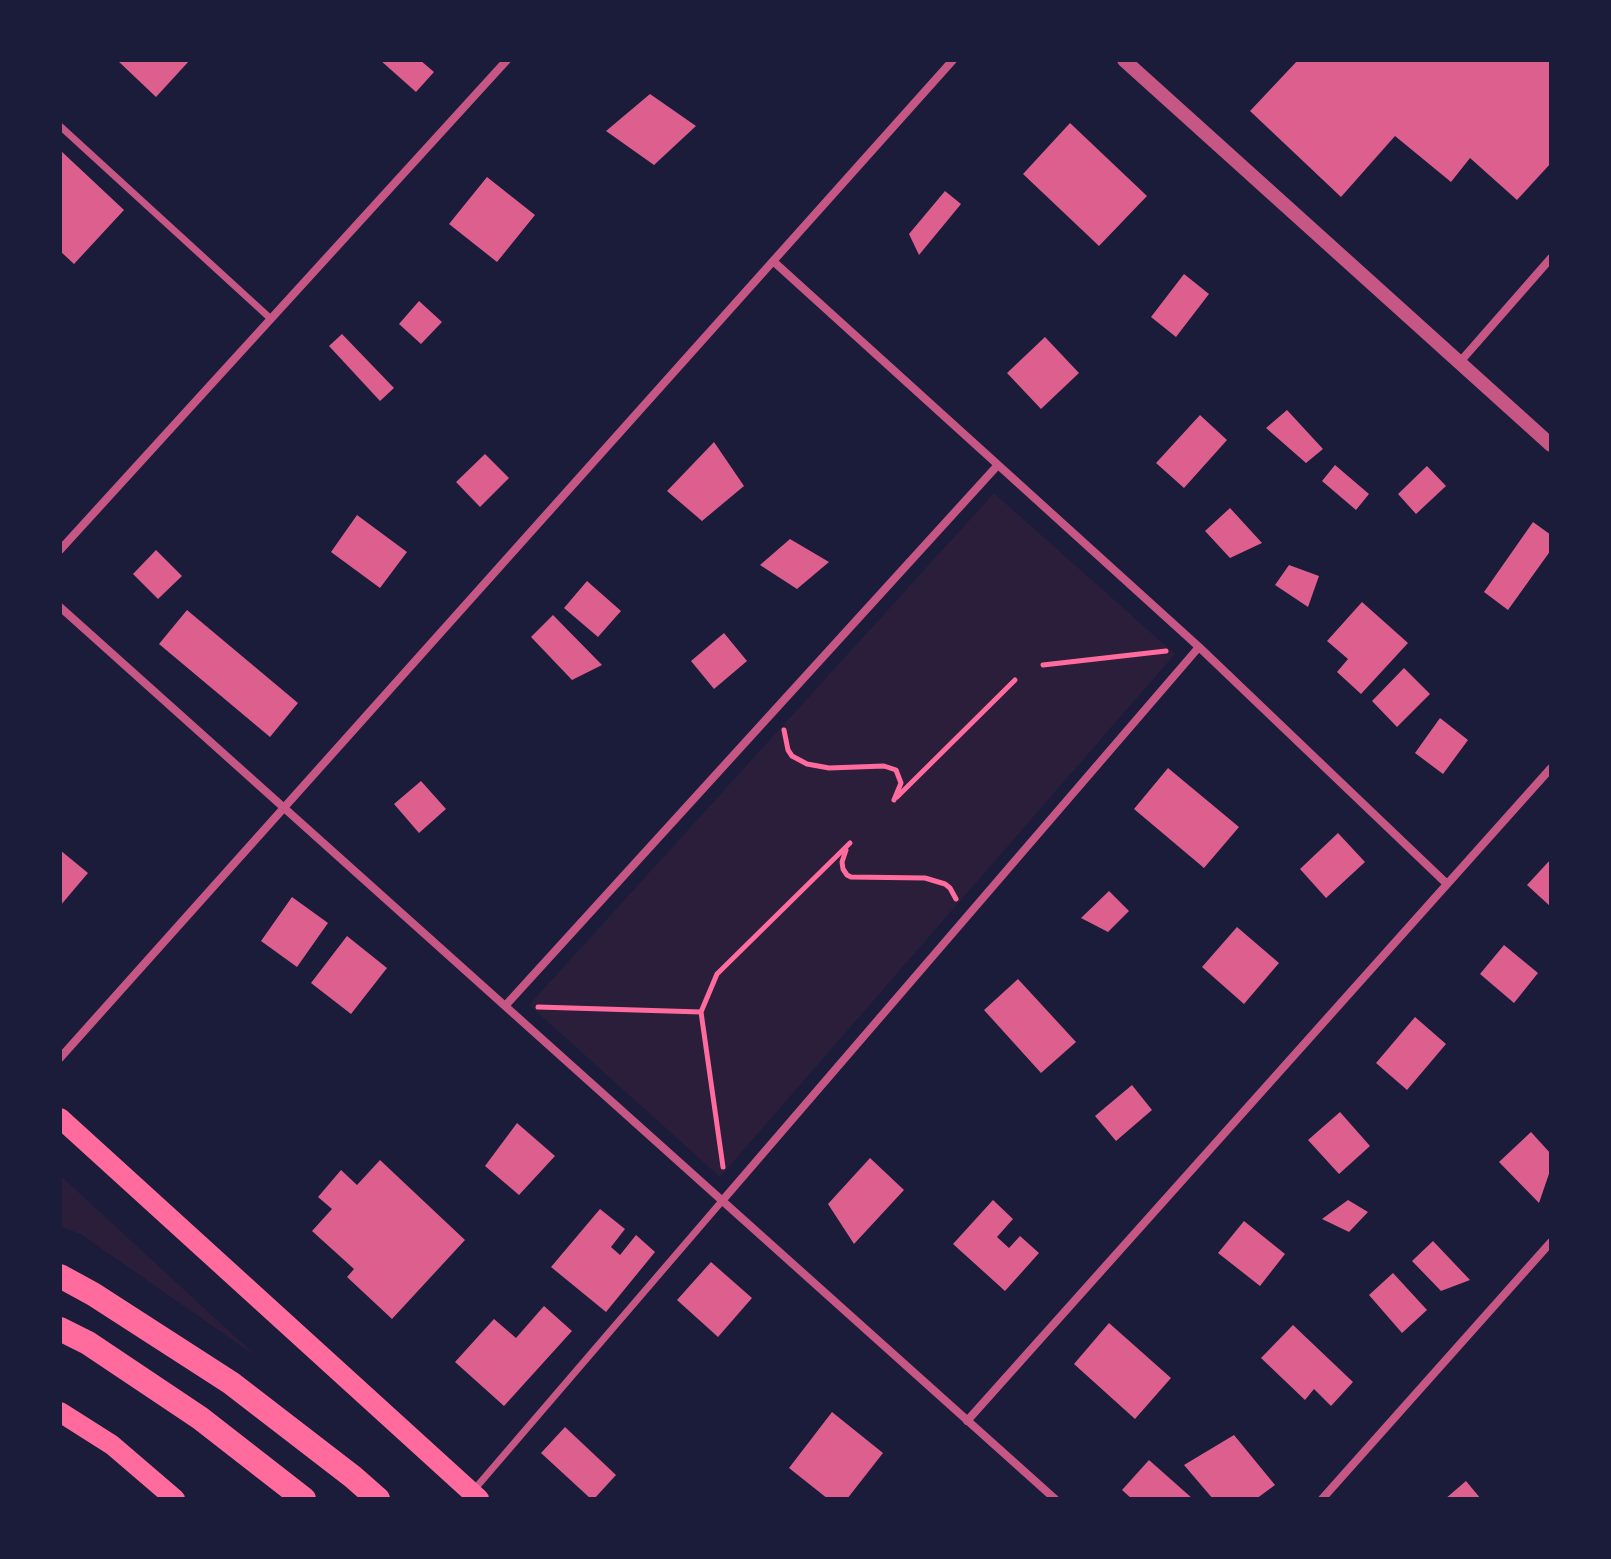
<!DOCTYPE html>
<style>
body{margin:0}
#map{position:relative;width:1611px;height:1559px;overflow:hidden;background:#1b1b3a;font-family:"PT Sans Narrow",sans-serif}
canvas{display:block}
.frame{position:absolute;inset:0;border:62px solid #1b1b3a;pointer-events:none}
</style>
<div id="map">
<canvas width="1611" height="1559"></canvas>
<div class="frame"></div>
</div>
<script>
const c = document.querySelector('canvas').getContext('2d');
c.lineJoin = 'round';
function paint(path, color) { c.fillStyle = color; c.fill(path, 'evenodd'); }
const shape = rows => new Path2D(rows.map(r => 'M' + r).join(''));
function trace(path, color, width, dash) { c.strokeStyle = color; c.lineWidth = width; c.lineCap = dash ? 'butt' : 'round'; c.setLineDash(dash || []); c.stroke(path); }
paint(shape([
 [994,493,1175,654,720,1177,529,1005],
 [60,1175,257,1357,82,1235,60,1226]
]), '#2a1e3b');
paint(shape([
 [117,60,190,60,156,97],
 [380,60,420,60,434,72,416,92],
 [1298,60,1551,60,1551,163,1517,200,1470,158,1451,182,1395,136,1341,197,1250,111],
 [650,94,696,126,654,165,606,131],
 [1070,123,1147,196,1099,246,1023,174],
 [60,150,124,210,74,264,60,251],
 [487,177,535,215,497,262,449,224],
 [945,191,961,204,919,255,909,234],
 [1184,274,1209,294,1176,337,1151,317],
 [419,301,442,322,421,344,399,324],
 [342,334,394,388,380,401,329,346],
 [1045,337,1079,373,1041,409,1007,373],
 [1287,410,1323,449,1306,463,1266,428],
 [1200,415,1227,440,1184,488,1156,463],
 [714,442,744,486,702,521,667,491],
 [485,454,509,478,480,507,456,482],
 [1335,465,1369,494,1356,510,1322,481],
 [1427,466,1446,486,1416,514,1398,494],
 [1230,508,1262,543,1230,558,1205,531],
 [357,515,407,552,380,588,331,552],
 [1533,522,1551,535,1551,550,1508,610,1484,592],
 [790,539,829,562,797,589,760,565],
 [156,550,182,576,158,599,133,574],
 [1289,565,1319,576,1308,607,1275,585],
 [587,581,621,611,598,637,564,608],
 [1362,602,1408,643,1361,694,1337,672,1348,659,1327,641],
 [187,610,298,703,270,737,159,644],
 [553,615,602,665,572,680,531,637],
 [724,633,747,661,714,689,691,661],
 [1404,668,1430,694,1397,727,1372,701],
 [1440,718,1468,740,1443,774,1415,753],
 [1168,768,1239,827,1204,868,1134,809],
 [421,781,446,809,419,833,394,804],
 [1338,833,1365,862,1326,898,1300,869],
 [60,850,88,873,60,906],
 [1551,859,1551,907,1527,885],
 [1109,891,1129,911,1108,932,1081,918],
 [292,897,328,923,297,967,261,941],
 [1237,927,1279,963,1244,1004,1202,967],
 [347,936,387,968,351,1014,311,983],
 [1504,945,1538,973,1514,1003,1480,974],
 [1018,979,1076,1042,1041,1073,984,1010],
 [1415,1017,1446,1044,1407,1090,1376,1063],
 [1132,1085,1152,1110,1116,1141,1095,1116],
 [1340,1112,1370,1146,1339,1174,1308,1140],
 [517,1123,555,1156,519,1195,485,1166],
 [1531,1132,1551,1154,1551,1168,1539,1203,1499,1162],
 [870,1158,904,1190,854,1244,828,1204],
 [380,1160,465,1240,392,1319,347,1277,354,1269,312,1231,332,1209,318,1197,341,1170,357,1185],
 [993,1200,1013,1219,997,1237,1009,1248,1020,1236,1039,1253,1005,1291,953,1244],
 [1348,1200,1368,1212,1349,1232,1322,1219],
 [600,1209,625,1229,611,1247,620,1255,636,1235,655,1252,606,1312,551,1267],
 [1244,1221,1285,1254,1260,1286,1218,1253],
 [1433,1241,1470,1280,1441,1291,1412,1261],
 [711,1262,752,1298,718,1337,677,1300],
 [1393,1273,1427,1310,1402,1333,1369,1295],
 [544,1306,572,1331,504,1406,455,1362,494,1319,516,1338],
 [1109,1323,1171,1378,1135,1419,1074,1364],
 [1293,1325,1353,1382,1331,1406,1314,1389,1305,1400,1261,1358],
 [832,1412,883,1453,847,1499,828,1499,789,1468],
 [565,1427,616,1475,594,1499,591,1499,541,1453],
 [1234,1435,1275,1485,1256,1499,1213,1499,1184,1465],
 [1149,1460,1193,1499,1132,1499,1122,1490],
 [1466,1481,1481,1499,1445,1499]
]), '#dd5f8e');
trace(shape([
 [1043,665,1166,651],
 [784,730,788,750,792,756,807,764,829,768,884,766,896,770,901,783,894,800],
 [897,797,1015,680],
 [846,850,842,862,843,869,847,875,851,877,925,878,945,884,950,888,956,899],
 [538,1007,701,1012],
 [723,1167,701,1012,717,974,850,843]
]), '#ff6b9d', 5);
trace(shape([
 [60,126,271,319],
 [473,1491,722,1201]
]), '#c65784', 7);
trace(shape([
 [773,261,1199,647,1447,884],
 [1459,363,1551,258],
 [60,550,507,60],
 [60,607,1055,1499],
 [505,1006,997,466],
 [60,1058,953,60],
 [722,1201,1199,647],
 [967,1421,1551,768],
 [1322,1499,1551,1242]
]), '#c65784', 8);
trace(shape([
 [1124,60,1551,445]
]), '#c65784', 14);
trace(shape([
 [60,1118,479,1499],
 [60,1412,112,1445,175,1499]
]), '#ff6b9d', 20);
trace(shape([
 [60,1276,93,1294,231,1383,353,1477,378,1499],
 [60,1329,88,1343,200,1418,304,1499]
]), '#ff6b9d', 24);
</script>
